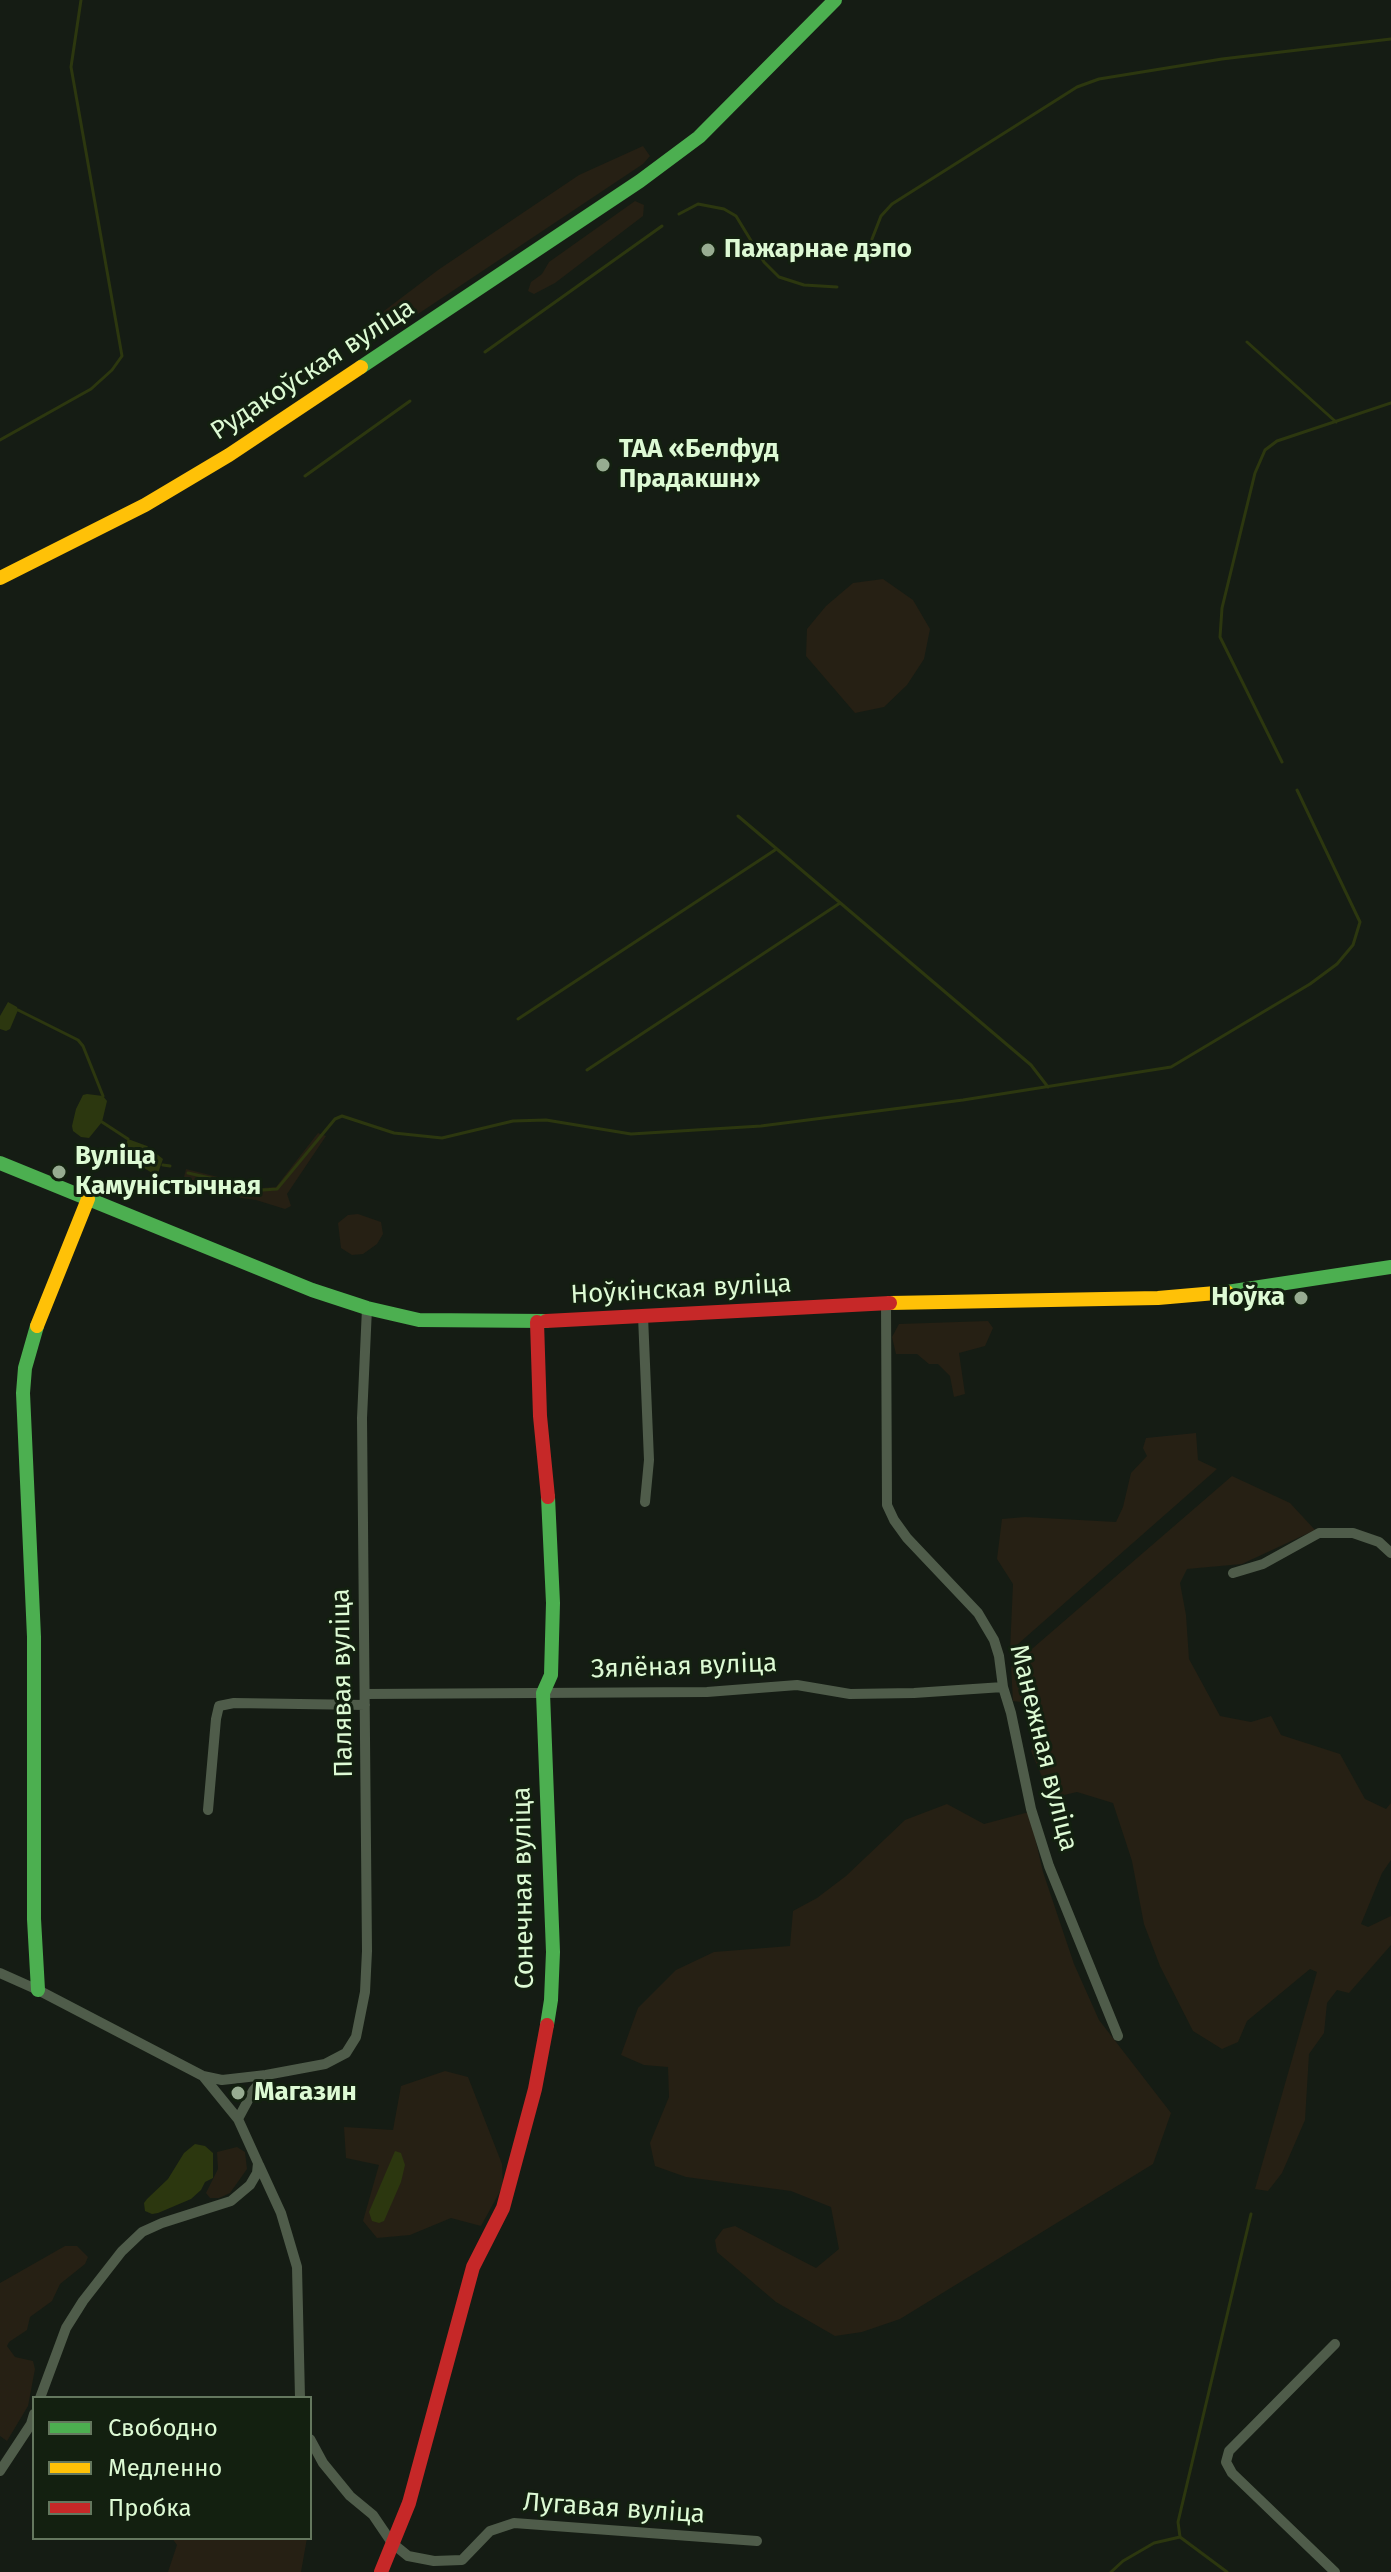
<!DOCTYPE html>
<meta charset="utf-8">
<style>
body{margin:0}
#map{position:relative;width:1391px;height:2572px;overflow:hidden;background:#151c14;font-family:"Fira Sans",sans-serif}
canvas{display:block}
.legend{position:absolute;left:32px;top:2396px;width:280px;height:144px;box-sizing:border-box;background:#132010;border:2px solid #64775e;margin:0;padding:10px 14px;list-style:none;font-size:24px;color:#ddfad4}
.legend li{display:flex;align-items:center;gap:16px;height:40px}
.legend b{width:40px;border:2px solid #64775e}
</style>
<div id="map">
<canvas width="1391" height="2572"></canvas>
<ul class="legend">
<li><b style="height:10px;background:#4caf50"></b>Свободно</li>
<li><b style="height:10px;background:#ffc107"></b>Медленно</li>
<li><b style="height:10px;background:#c62828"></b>Пробка</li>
</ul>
</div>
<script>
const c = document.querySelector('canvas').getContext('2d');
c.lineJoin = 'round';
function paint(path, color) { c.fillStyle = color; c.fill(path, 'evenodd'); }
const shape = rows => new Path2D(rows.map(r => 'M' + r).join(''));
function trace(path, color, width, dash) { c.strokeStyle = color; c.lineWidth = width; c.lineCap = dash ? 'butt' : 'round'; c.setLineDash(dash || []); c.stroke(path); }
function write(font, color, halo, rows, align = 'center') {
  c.font = font + ' "Fira Sans",sans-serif'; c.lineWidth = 6; c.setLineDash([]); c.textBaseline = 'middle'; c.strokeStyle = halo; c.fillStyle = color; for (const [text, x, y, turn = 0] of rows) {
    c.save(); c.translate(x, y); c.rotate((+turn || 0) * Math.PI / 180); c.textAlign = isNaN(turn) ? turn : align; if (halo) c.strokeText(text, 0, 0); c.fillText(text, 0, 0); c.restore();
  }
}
paint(shape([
 [643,146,650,156,643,164,391,332,382,332,379,327,384,311,438,270,579,175],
 [635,201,644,205,643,216,555,283,534,294,528,291,531,282,542,274,549,262],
 [883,579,913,600,930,629,924,659,907,685,884,707,855,713,806,656,807,629,826,606,853,583],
 [318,1133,326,1136,287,1194,291,1206,285,1209,256,1200,241,1198,184,1177,186,1169,262,1188,276,1187],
 [358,1214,381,1222,383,1234,377,1244,363,1254,352,1255,341,1248,338,1223,348,1215],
 [988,1321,993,1328,985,1346,959,1353,965,1394,954,1397,950,1376,938,1364,929,1364,917,1354,896,1354,892,1337,899,1324],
 [1196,1433,1198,1460,1217,1469,1010,1651,1013,1584,997,1559,1002,1519,1025,1517,1116,1522,1123,1507,1131,1473,1147,1456,1143,1448,1146,1438],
 [1232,1476,1290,1503,1315,1530,1242,1564,1187,1569,1180,1583,1186,1615,1189,1659,1220,1716,1251,1722,1271,1716,1281,1735,1340,1754,1365,1799,1386,1809,1391,1803,1391,1860,1382,1873,1361,1924,1368,1927,1391,1916,1391,1945,1349,1993,1337,1990,1327,2003,1324,2033,1309,2054,1305,2120,1282,2173,1268,2191,1255,2189,1317,1972,1310,1969,1247,2021,1238,2042,1222,2049,1193,2031,1160,1966,1144,1924,1132,1861,1113,1803,1077,1792,1051,1798,1031,1751,1045,1723,1037,1704,1013,1701,1011,1667],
 [947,1804,984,1824,1029,1812,1043,1872,1074,1964,1099,2020,1171,2113,1153,2164,900,2319,862,2332,835,2336,776,2302,717,2252,715,2240,723,2229,735,2226,816,2268,839,2249,831,2207,791,2191,686,2177,655,2166,650,2143,669,2097,668,2067,644,2065,621,2055,638,2008,676,1970,714,1952,790,1946,793,1911,817,1898,846,1876,905,1820],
 [445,2071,468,2077,502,2164,503,2186,481,2226,451,2218,410,2235,377,2238,363,2221,379,2165,346,2158,344,2127,393,2130,401,2086],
 [237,2147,245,2152,247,2169,230,2193,219,2198,210,2198,206,2193,218,2169,217,2152],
 [65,2246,77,2246,88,2257,85,2264,60,2284,52,2301,30,2317,27,2330,9,2342,7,2346,15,2357,33,2361,35,2369,28,2406,7,2441,0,2436,0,2283],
 [172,2538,307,2538,301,2572,168,2572,177,2545]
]), '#262014');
paint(shape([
 [8,1002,17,1007,18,1010,10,1029,6,1031,0,1029,0,1016],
 [87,1094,103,1096,107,1101,102,1122,89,1138,81,1137,73,1131,72,1126,76,1109,83,1095],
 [128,1139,147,1146,163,1159,157,1176,123,1155,123,1150],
 [195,2144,205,2146,213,2153,213,2178,205,2182,201,2190,191,2199,158,2213,152,2214,145,2211,144,2203,147,2199,168,2179,184,2153],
 [395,2151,401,2153,405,2165,401,2182,384,2221,379,2223,372,2221,369,2212]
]), '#2c370f');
trace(shape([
 [679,214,698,204,724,209,736,216,764,262,779,277,804,285,837,287],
 [872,239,881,216,892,204,1077,87,1099,79,1222,59,1391,39],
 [1247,342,1336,422],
 [485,352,662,226],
 [0,440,91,389,112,370,122,356,71,67,81,0],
 [305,476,410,401],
 [1282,762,1220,637,1222,608,1255,473,1265,450,1277,441,1391,403],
 [738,816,1031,1065,1048,1087],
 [18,1010,78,1040,83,1046,103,1096],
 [518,1019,775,850],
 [587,1070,840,903],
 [102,1122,128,1139],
 [163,1165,170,1166],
 [188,1173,263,1190,277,1189,335,1119,342,1116,394,1133,442,1138,513,1121,546,1120,631,1134,761,1126,963,1100,1171,1067,1310,984,1337,964,1353,945,1360,922,1297,790],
 [1180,2537,1178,2522,1251,2214],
 [1111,2572,1123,2561,1154,2543,1180,2537,1227,2572]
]), '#2c370f', 3);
trace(shape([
 [886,1303,887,1505,894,1520,907,1538,978,1613,994,1640,999,1656,1003,1687,1011,1713,1031,1809,1049,1866,1118,2036],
 [643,1316,649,1460,645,1502],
 [1233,1573,1263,1564,1319,1533,1353,1533,1379,1542,1391,1553],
 [365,1694,707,1692,797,1685,850,1694,914,1693,1003,1687],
 [208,1810,216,1719,219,1706,234,1703,365,1705],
 [0,1973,38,1990,203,2076,222,2080,266,2075,325,2064,346,2053,356,2037,365,1992,367,1951,362,1418,367,1308],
 [203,2076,238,2119],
 [259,2165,281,2213,297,2267,300,2398],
 [1335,2344,1229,2451,1226,2462,1232,2473,1335,2572],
 [40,2398,66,2328,83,2301,122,2251,142,2232,162,2223,231,2201,250,2185,257,2173,258,2163,238,2119,253,2091,266,2075],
 [310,2439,323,2463,350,2496,373,2515,392,2543,408,2556,434,2561,462,2560,490,2531,514,2523,757,2541],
 [0,2471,31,2424,34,2414]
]), '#4f5c4a', 10);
trace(shape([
 [361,367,640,181,699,137,835,0],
 [0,1163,312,1290,367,1308,419,1320,546,1321],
 [1227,1292,1391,1267],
 [37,1326,25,1368,23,1393,34,1637,34,1919,38,1990],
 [547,2025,551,2000,553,1952,543,1693,551,1675,553,1603,548,1497]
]), '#4caf50', 14);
trace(shape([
 [0,578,145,505,229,455,361,367],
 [890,1303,1158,1298,1227,1292],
 [37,1326,88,1199]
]), '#ffc107', 14);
trace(shape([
 [546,1321,890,1303],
 [537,1322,540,1416,548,1497],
 [381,2572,409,2503,473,2267,503,2208,535,2089,547,2025]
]), '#c62828', 14);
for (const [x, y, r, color] of [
 [708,250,8,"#97ac91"],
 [603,465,8,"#97ac91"],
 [59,1172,8,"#97ac91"],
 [1301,1298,8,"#97ac91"],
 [238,2093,8,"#97ac91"]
]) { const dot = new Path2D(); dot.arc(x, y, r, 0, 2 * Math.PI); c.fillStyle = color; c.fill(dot); trace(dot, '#132010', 3); }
write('bold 26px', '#ddfad4', '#132010', [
 ["Пажарнае дэпо",724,250],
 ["ТАА «Белфуд",619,450],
 ["Прадакшн»",619,480],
 ["Вуліца",75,1157],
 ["Камуністычная",75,1187],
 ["Ноўка",1285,1298,"right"],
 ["Магазин",254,2093]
], 'left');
write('26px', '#ddfad4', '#132010', [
 ["Рудакоўская вуліца",313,370,-33],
 ["Ноўкінская вуліца",681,1290,-3],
 ["Зялёная вуліца",684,1667,-2],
 ["Палявая вуліца",343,1683,-91],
 ["Манежная вуліца",1043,1748,76],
 ["Сонечная вуліца",524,1888,-91],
 ["Лугавая вуліца",614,2509,4]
]);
</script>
